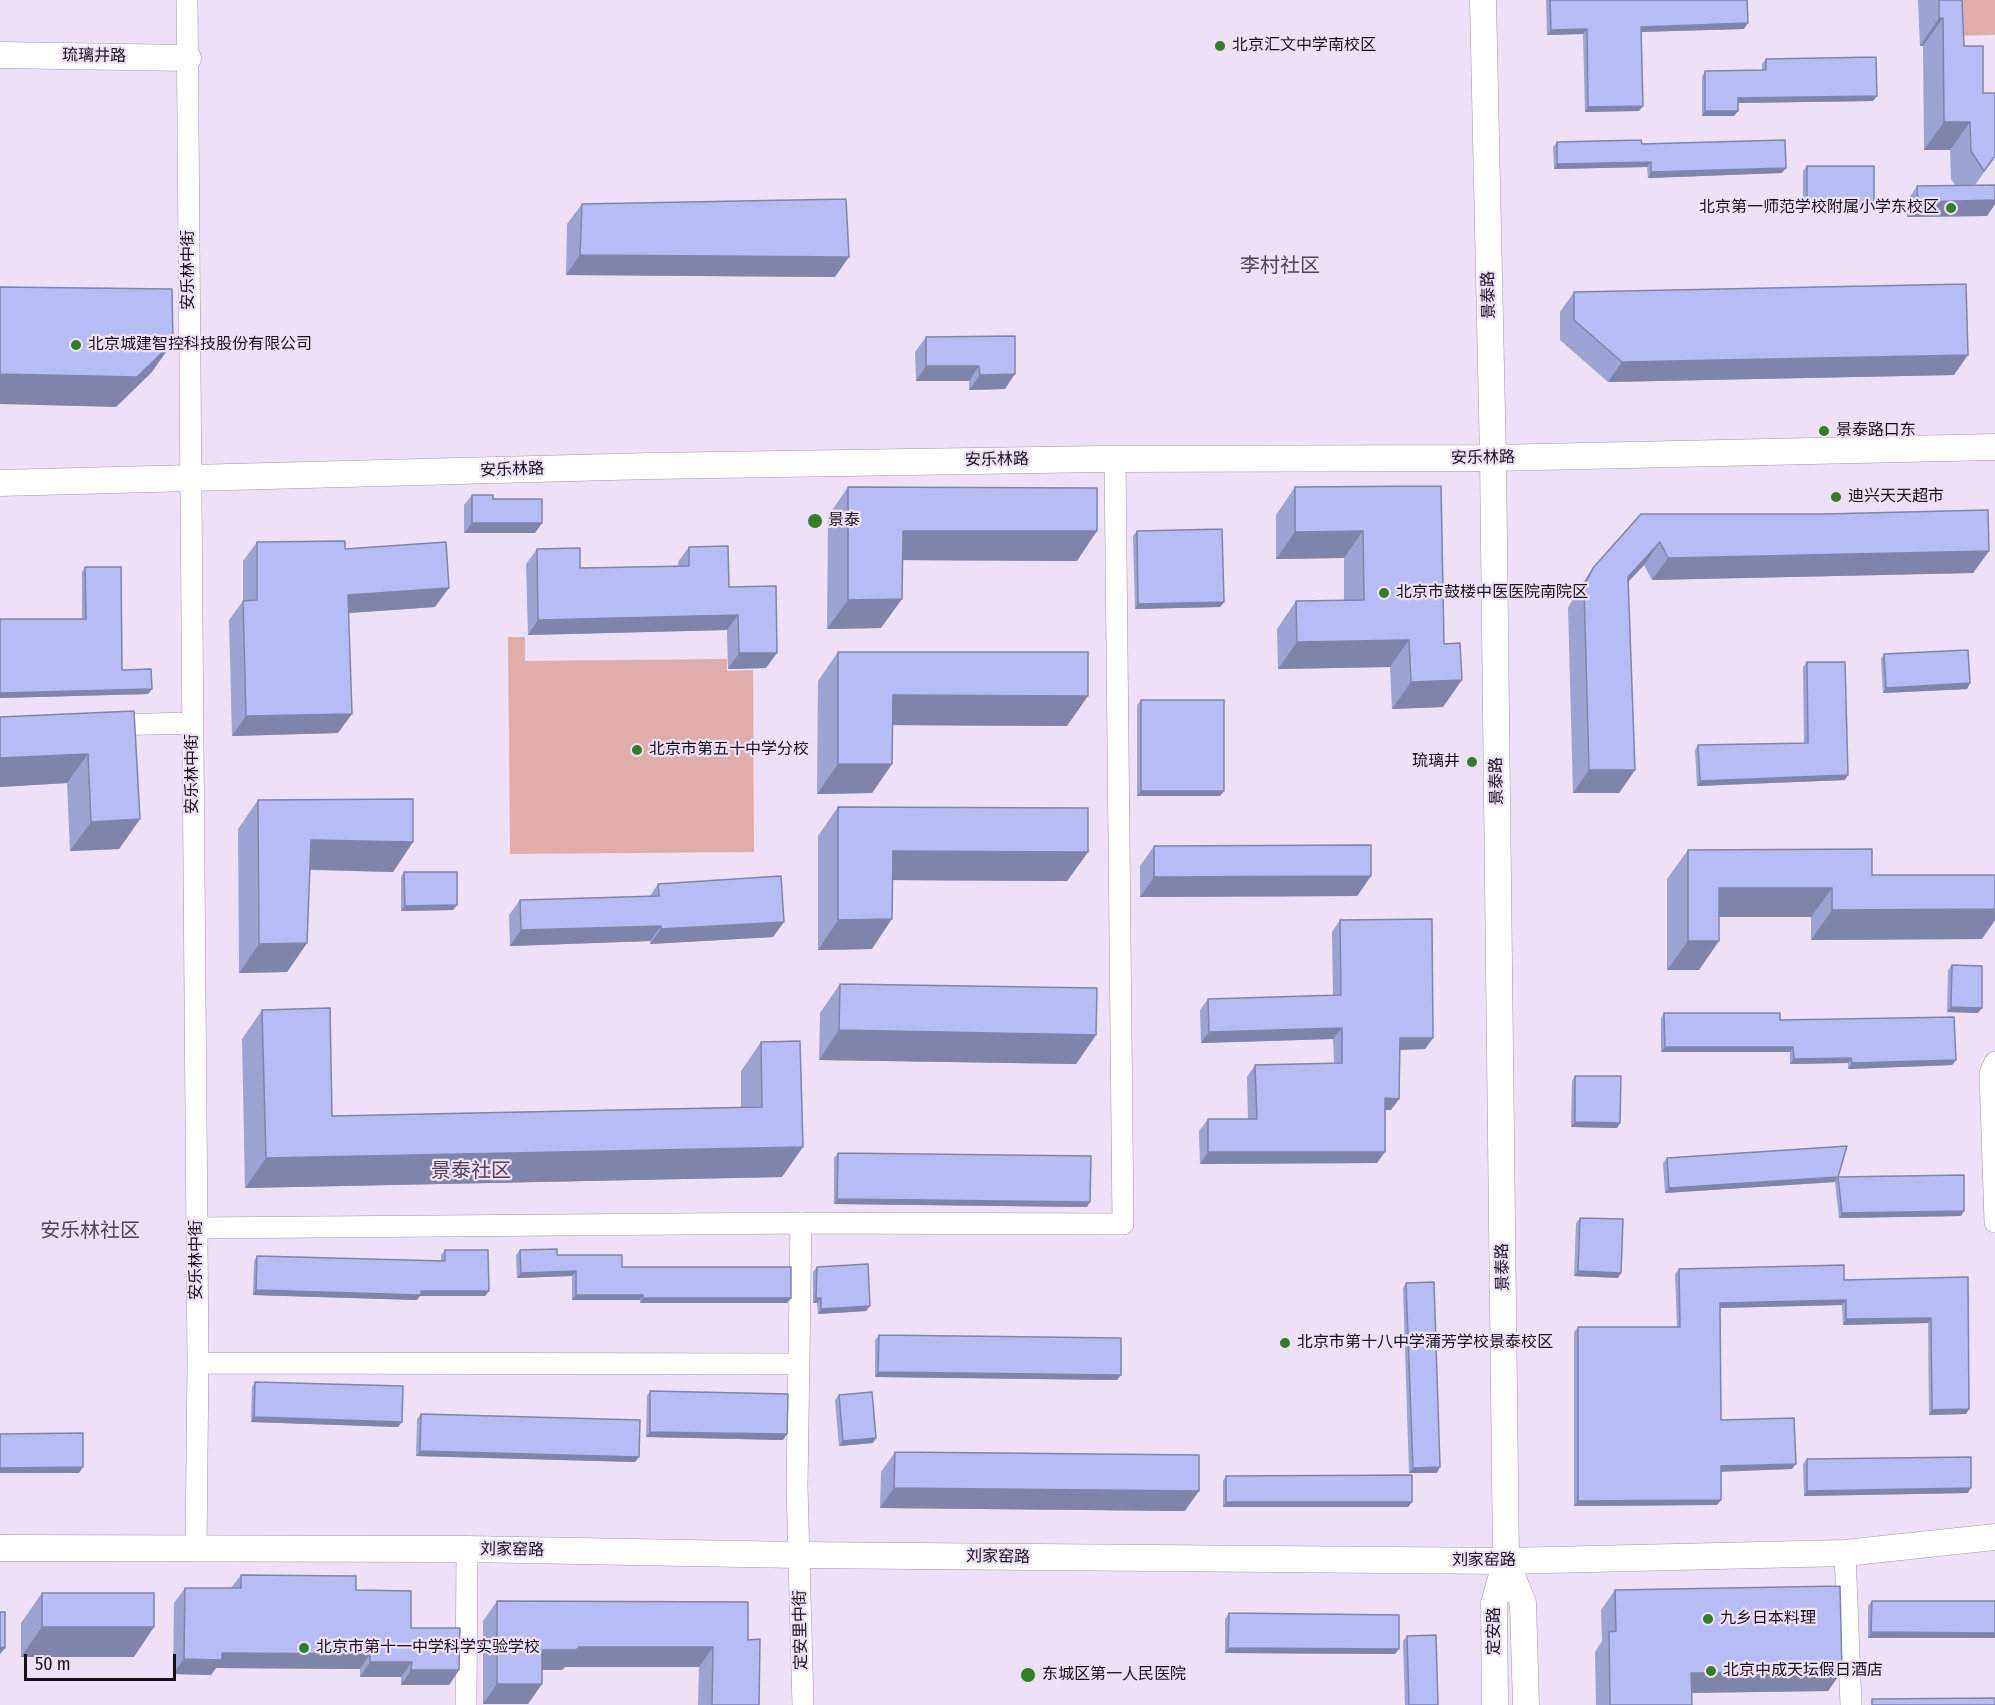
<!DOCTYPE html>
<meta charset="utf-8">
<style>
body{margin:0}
#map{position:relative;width:1995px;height:1705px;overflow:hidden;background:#eee0f6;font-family:"Fira Sans Condensed",sans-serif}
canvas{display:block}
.scale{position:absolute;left:24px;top:1654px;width:152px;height:27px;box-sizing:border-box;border:3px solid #171219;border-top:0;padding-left:8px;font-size:18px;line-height:21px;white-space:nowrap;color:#171219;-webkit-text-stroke:4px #eee0f6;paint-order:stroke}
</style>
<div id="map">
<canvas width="1995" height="1705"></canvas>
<div class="scale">50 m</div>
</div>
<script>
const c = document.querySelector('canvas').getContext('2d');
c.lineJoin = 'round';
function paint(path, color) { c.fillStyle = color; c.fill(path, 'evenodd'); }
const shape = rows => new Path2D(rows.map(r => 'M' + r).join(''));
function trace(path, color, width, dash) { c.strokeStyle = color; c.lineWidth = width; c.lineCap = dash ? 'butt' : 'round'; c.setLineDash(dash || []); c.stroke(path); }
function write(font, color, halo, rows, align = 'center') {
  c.font = font + ' "Fira Sans Condensed","Noto Sans SC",sans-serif'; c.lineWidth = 4.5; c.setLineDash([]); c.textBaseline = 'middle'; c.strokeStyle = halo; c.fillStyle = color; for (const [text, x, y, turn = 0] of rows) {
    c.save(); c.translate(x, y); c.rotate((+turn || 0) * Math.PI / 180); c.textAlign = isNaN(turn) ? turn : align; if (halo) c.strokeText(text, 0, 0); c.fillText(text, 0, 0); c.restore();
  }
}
paint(shape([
 [1946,0,1995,0,1995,35,1946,36],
 [508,637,525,637,525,661,727,659,727,671,753,670,754,852,510,854]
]), '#dfadaa');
const minor = shape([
 [187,0,198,1363,196,1549],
 [109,725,193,723],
 [1995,1062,1990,1073,1995,1222],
 [801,1223,797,1486,803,1705],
 [197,1228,801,1223,1123,1224,1115,459],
 [198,1363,799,1364],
 [1845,1553,1851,1705],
 [466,1705,467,1549]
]);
const tertiary = shape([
 [1483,0,1493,458,1506,1561,1494,1603,1495,1705],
 [0,55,188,58],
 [0,483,650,466,1103,459,1493,458,1995,447],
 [0,1548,467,1549,798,1555,1506,1561,1845,1553,1995,1537],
 [1506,1561,1523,1603,1526,1705]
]);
trace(minor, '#a497ab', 22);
trace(tertiary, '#a497ab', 27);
trace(minor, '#fff', 21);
trace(tertiary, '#fff', 26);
paint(shape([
 [1546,0,1747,0,1744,29,1641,32,1639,111,1585,112,1583,34,1547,35],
 [1918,0,1962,0,1964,46,1983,93,1995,157,1975,185,1995,185,1995,204,1987,216,1907,217,1907,201,1917,186,1955,185,1951,179,1950,150,1924,150,1923,46,1920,46],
 [1766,59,1873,101,1738,103,1738,111,1734,116,1702,116,1702,76,1705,71,1762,71,1762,64],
 [1557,142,1642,144,1782,173,1648,178,1647,167,1554,169,1553,147],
 [1807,166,1874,201,1870,206,1803,208,1803,171],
 [582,204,835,277,566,275,567,224],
 [1574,292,1954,375,1608,382,1560,340,1560,312],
 [1015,336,1005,389,969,390,969,381,916,381,915,352,926,337],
 [1441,486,1443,707,1392,709,1390,667,1278,669,1277,629,1296,601,1344,601,1344,558,1276,559,1276,515,1295,487],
 [848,487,1077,561,902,560,881,628,827,629,828,516],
 [472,495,493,499,535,533,464,533,464,505],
 [1641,514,1989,551,1973,573,1652,580,1644,565,1628,582,1635,770,1619,793,1573,793,1568,608,1577,591,1593,568],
 [1137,531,1224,602,1220,607,1135,609,1133,536],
 [257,542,345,549,435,607,349,613,338,733,232,736,229,620,243,601,243,561],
 [689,547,729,587,766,668,728,669,727,630,528,635,526,564,537,549,580,568,678,566,678,562],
 [85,567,122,670,152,689,148,694,0,698,82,619,82,572],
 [838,652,1067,726,893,725,892,764,872,793,817,794,818,681],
 [1884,654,1970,683,1967,689,1883,693,1881,659],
 [1807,662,1845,780,1697,786,1695,750,1698,745,1804,743,1803,667],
 [1141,700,1220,796,1137,796,1137,705],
 [134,711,140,819,119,849,70,851,67,783,0,787,0,717],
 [258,800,413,842,393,872,310,870,307,943,287,972,239,973,238,829],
 [838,807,1088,852,1067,881,893,880,872,949,818,950,818,836],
 [1154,846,1371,876,1357,896,1140,897,1140,866],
 [1688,850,1872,875,1995,875,1995,920,1982,939,1811,940,1811,917,1719,917,1699,970,1667,970,1667,879],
 [404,872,453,910,401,911,401,877],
 [658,884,784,922,773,937,650,944,650,941,510,946,509,915,520,900,650,896],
 [1340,920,1433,1038,1425,1049,1400,1050,1399,1099,1391,1110,1385,1110,1377,1163,1200,1164,1199,1131,1208,1119,1248,1119,1247,1077,1255,1065,1334,1063,1333,1039,1201,1043,1200,1010,1208,999,1333,995,1332,932],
 [1952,965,1978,1013,1947,1012,1948,970],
 [840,984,1096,1035,1076,1064,819,1060,820,1013],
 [262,1010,332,1116,741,1107,741,1071,761,1042,782,1177,245,1188,242,1039],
 [1664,1013,1780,1020,1956,1060,1952,1065,1848,1069,1848,1063,1790,1064,1790,1052,1661,1052,1661,1018],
 [1575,1076,1620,1123,1617,1128,1571,1127,1572,1081],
 [838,1153,1087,1207,834,1204,834,1158],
 [1667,1158,1838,1177,1964,1211,1961,1216,1839,1218,1835,1182,1665,1193,1663,1163],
 [1580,1218,1618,1278,1574,1276,1576,1223],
 [445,1250,485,1296,420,1296,417,1300,253,1295,254,1261,257,1256,441,1261,441,1255],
 [520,1250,622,1267,791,1298,787,1303,640,1303,640,1300,572,1300,572,1276,517,1278,516,1255],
 [817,1267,866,1311,818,1314,817,1303,813,1303,813,1272],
 [1679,1269,1844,1280,1968,1277,1969,1409,1966,1414,1929,1415,1928,1323,1843,1325,1842,1305,1720,1308,1721,1420,1792,1469,1721,1471,1721,1500,1717,1505,1574,1506,1574,1332,1578,1327,1677,1327,1675,1274],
 [1406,1283,1437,1473,1409,1473,1403,1288],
 [879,1335,1117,1380,875,1377,875,1340],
 [255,1382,398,1427,251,1422,252,1387],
 [650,1391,783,1440,646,1437,647,1396],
 [839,1395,873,1443,839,1446,835,1400],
 [421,1414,635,1462,416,1456,417,1419],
 [895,1452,1185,1511,880,1508,881,1472],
 [1807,1459,1968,1493,1804,1496,1803,1464],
 [1226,1476,1408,1507,1223,1507,1223,1481],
 [241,1575,356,1590,411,1628,459,1670,449,1685,401,1685,401,1677,360,1677,360,1669,216,1668,211,1675,173,1674,174,1603,185,1588,231,1588],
 [1615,1590,1842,1671,1828,1691,1692,1693,1692,1705,1596,1705,1595,1652,1602,1641,1601,1610],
 [42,1593,134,1657,21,1657,21,1623],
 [497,1601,748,1640,759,1705,698,1705,699,1667,565,1667,562,1670,542,1670,542,1684,528,1704,483,1704,483,1621],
 [1872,1601,1995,1601,1995,1638,1868,1638,1868,1606],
 [1229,1613,1395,1654,1225,1653,1225,1619],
 [1407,1636,1438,1705,1405,1705,1403,1641]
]), '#9da3d2');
paint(shape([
 [1939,18,1943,18,1923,46,1920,46],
 [1748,23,1744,29,1637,32,1641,27],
 [1587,29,1583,34,1547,35,1551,30],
 [1877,96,1873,101,1734,103,1738,98],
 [1643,106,1639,111,1585,112,1588,107],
 [1705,111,1738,111,1734,116,1702,116],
 [1944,122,1970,122,1950,150,1924,150],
 [1651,162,1647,167,1554,169,1557,164],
 [1786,168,1782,173,1648,178,1651,172],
 [1995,200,1995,204,1987,216,1907,217,1918,202],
 [1874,201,1870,206,1803,208,1807,203],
 [580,255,849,257,835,277,566,275],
 [173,342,152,372,116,407,0,404,0,374],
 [1968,355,1954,375,1608,382,1622,362],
 [926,366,979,366,969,381,916,381],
 [1015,374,1005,389,969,390,980,375],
 [472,523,542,523,535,533,464,533],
 [903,531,1097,531,1077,561,882,560],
 [1363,531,1344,558,1276,559,1295,532],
 [1660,542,1644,565,1612,599,1628,577],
 [1989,551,1973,573,1652,580,1668,558],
 [449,588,435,607,335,614,348,595],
 [902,599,881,628,827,629,848,600],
 [1224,602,1220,607,1135,609,1138,604],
 [738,615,727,630,528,635,538,620],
 [1409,640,1390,667,1278,669,1297,642],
 [739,653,777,653,766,668,728,669],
 [1462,680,1443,707,1392,709,1411,682],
 [1970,683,1967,689,1883,693,1886,688],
 [152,689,148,694,0,698,0,693],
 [893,695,1088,696,1067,726,872,725],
 [352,714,338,733,232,736,246,716],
 [88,754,67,783,0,787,0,758],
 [838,764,892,764,872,793,817,794],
 [1589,770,1635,770,1619,793,1573,793],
 [1848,775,1845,780,1697,786,1700,781],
 [1141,791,1224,791,1220,796,1137,796],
 [140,819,119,849,70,851,91,822],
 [311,840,413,842,393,872,290,869],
 [893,851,1088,852,1067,881,872,880],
 [1371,876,1357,896,1140,897,1154,877],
 [1719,888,1832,888,1811,917,1699,917],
 [457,905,453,910,401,911,405,906],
 [1995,909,1995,920,1982,939,1811,940,1832,910],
 [892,919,872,949,818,950,838,920],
 [784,922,773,937,650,944,661,929],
 [661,926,650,941,510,946,521,930],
 [1688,941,1719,941,1699,970,1667,970],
 [307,943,287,972,239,973,259,944],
 [1951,1007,1982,1008,1978,1013,1947,1012],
 [1342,1028,1333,1039,1201,1043,1209,1032],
 [839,1030,1096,1035,1076,1064,819,1060],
 [1400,1038,1433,1038,1425,1049,1392,1050],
 [1665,1047,1793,1047,1790,1052,1661,1052],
 [1851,1058,1848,1063,1790,1064,1794,1059],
 [1956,1060,1952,1065,1848,1069,1852,1063],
 [1385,1098,1399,1099,1391,1110,1377,1110],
 [1575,1122,1620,1123,1617,1128,1571,1127],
 [803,1147,782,1177,245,1188,266,1158],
 [1208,1152,1385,1152,1377,1163,1200,1164],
 [1838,1177,1835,1182,1665,1193,1669,1188],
 [837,1199,1090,1202,1087,1207,834,1204],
 [1964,1211,1961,1216,1839,1218,1842,1213],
 [576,1271,572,1276,517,1278,521,1273],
 [1578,1271,1621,1273,1618,1278,1574,1276],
 [256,1290,421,1291,489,1291,485,1296,420,1296,417,1300,253,1295],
 [576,1295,643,1295,640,1300,572,1300],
 [643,1298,791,1298,787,1303,640,1303],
 [816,1298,821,1298,817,1303,813,1303],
 [1846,1300,1842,1305,1717,1308,1720,1303],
 [870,1306,866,1311,818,1314,821,1309],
 [1931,1318,1928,1323,1843,1325,1846,1319],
 [878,1372,1121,1375,1117,1380,875,1377],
 [1969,1409,1966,1414,1929,1415,1932,1410],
 [254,1417,402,1422,398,1427,251,1422],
 [650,1432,787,1434,783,1440,646,1437],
 [876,1438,873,1443,839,1446,843,1441],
 [420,1451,639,1457,635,1462,416,1456],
 [1796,1464,1792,1469,1717,1472,1721,1466],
 [83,1467,79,1473,0,1473,0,1468],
 [1440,1467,1437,1473,1409,1473,1413,1468],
 [894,1488,1199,1491,1185,1511,880,1508],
 [1971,1488,1968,1493,1804,1496,1807,1491],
 [1721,1500,1717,1505,1574,1506,1578,1501],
 [1226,1502,1412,1502,1408,1507,1223,1507],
 [42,1627,154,1627,134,1657,21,1657],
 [1871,1632,1995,1633,1995,1638,1868,1638],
 [0,1647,5,1648,0,1654],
 [579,1647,713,1647,699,1667,565,1667,562,1670,528,1670,542,1650],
 [1228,1648,1399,1649,1395,1654,1225,1653],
 [222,1653,370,1654,360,1669,216,1668,211,1675,173,1674,184,1659],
 [370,1662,412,1662,401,1677,360,1677],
 [411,1670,459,1670,449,1685,401,1685],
 [1842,1671,1828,1691,1677,1693,1691,1673],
 [497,1684,542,1684,528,1704,483,1704]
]), '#8084ab');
const building = shape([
 [1550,0,1747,0,1748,23,1641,27,1643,106,1588,107,1587,29,1551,30,1550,0],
 [1939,0,1962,0,1964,46,1983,46,1983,93,1995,93,1995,156,1984,171,1971,151,1970,122,1944,122,1943,18,1939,18,1939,0],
 [1876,57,1877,96,1738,98,1738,111,1705,111,1705,71,1766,70,1766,59,1876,57],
 [1641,140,1642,144,1785,140,1786,168,1651,172,1651,162,1557,164,1557,142,1641,140],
 [1807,166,1874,166,1874,201,1807,203,1807,166],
 [1995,185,1995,200,1918,202,1917,186,1995,185],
 [846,199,849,257,580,255,582,204,846,199],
 [1966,284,1968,355,1622,362,1574,320,1574,292,1966,284],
 [0,287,172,289,173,342,137,377,0,374,0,287],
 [1015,336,1015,374,980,375,979,366,926,366,926,337,1015,336],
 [1441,486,1444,644,1460,643,1462,680,1411,682,1409,640,1297,642,1296,601,1364,600,1363,531,1295,532,1295,487,1441,486],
 [848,487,1097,488,1097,531,903,531,902,599,848,600,848,487],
 [472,495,493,495,493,499,542,499,542,523,472,523,472,495],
 [1988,510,1989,551,1668,558,1660,542,1628,577,1635,770,1589,770,1584,586,1593,568,1641,514,1824,514,1988,510],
 [1222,529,1224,602,1138,604,1137,531,1222,529],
 [345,541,345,549,446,542,449,588,348,595,352,714,246,716,243,601,257,600,257,542,345,541],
 [728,546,729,587,776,586,777,653,739,653,738,615,538,620,537,549,580,548,580,568,689,566,689,547,728,546],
 [85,567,121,567,122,670,151,669,152,689,0,693,0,619,86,619,85,567],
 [1968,650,1970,683,1886,688,1884,654,1968,650],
 [838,652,1088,652,1088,696,893,695,892,764,838,764,838,652],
 [1807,662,1845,662,1848,775,1700,781,1698,745,1808,743,1807,662],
 [1141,700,1224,700,1224,791,1141,791,1141,700],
 [134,711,140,819,91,822,88,754,0,758,0,717,134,711],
 [413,799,413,842,311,840,307,943,259,944,258,800,413,799],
 [838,807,1088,808,1088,852,893,851,892,919,838,920,838,807],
 [1371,845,1371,876,1154,877,1154,846,1371,845],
 [1872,849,1872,875,1995,875,1995,909,1832,910,1832,888,1719,888,1719,941,1688,941,1688,850,1872,849],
 [404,872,457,872,457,905,405,906,404,872],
 [781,876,784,922,661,929,661,926,521,930,520,900,659,896,658,884,781,876],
 [1432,919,1433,1038,1400,1038,1399,1099,1385,1098,1385,1152,1208,1152,1208,1119,1257,1119,1255,1065,1342,1063,1342,1028,1209,1032,1208,999,1341,995,1340,920,1432,919],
 [1952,965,1982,966,1982,1008,1951,1007,1952,965],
 [840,984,1097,988,1096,1035,839,1030,840,984],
 [330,1008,332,1116,762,1107,761,1042,800,1041,803,1147,266,1158,262,1010,330,1008],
 [1664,1013,1780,1013,1780,1020,1954,1017,1956,1060,1852,1063,1851,1058,1794,1059,1793,1047,1665,1047,1664,1013],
 [1575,1076,1621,1076,1620,1123,1575,1122,1575,1076],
 [1847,1146,1838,1177,1669,1188,1667,1158,1847,1146],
 [838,1153,1091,1156,1090,1202,837,1199,838,1153],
 [1964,1175,1964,1211,1842,1213,1838,1177,1964,1175],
 [1580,1218,1623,1219,1621,1273,1578,1271,1580,1218],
 [557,1249,557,1255,622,1255,622,1267,791,1267,791,1298,643,1298,643,1295,576,1295,576,1271,521,1273,520,1250,557,1249],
 [445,1250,488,1250,489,1291,421,1291,421,1295,256,1290,257,1256,445,1261,445,1250],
 [868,1264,870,1306,821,1309,821,1298,816,1298,817,1267,868,1264],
 [1844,1265,1844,1280,1968,1277,1969,1409,1932,1410,1931,1318,1846,1319,1846,1300,1720,1303,1721,1420,1794,1418,1796,1464,1721,1466,1721,1500,1578,1501,1578,1327,1680,1327,1679,1269,1844,1265],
 [1434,1282,1440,1467,1413,1468,1406,1283,1434,1282],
 [879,1335,1121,1338,1121,1375,878,1372,879,1335],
 [255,1382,403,1386,402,1422,254,1417,255,1382],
 [650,1391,788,1394,787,1434,650,1432,650,1391],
 [872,1392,876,1438,843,1441,839,1395,872,1392],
 [421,1414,640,1420,639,1457,420,1451,421,1414],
 [83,1433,83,1467,0,1468,0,1434,83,1433],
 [895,1452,1199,1455,1199,1491,894,1488,895,1452],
 [1971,1457,1971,1488,1807,1491,1807,1459,1971,1457],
 [1412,1475,1412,1502,1226,1502,1226,1476,1412,1475],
 [241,1575,356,1576,356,1590,411,1591,411,1628,460,1628,459,1670,411,1670,412,1662,370,1662,370,1654,222,1653,222,1660,184,1659,185,1588,241,1588,241,1575],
 [1840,1586,1842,1671,1691,1673,1692,1705,1610,1705,1609,1632,1616,1631,1615,1590,1840,1586],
 [42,1593,154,1593,154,1627,42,1627,42,1593],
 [497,1601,748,1602,748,1640,760,1639,759,1705,712,1705,713,1647,579,1647,576,1650,542,1650,542,1684,497,1684,497,1601],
 [1872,1601,1995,1601,1995,1633,1871,1632,1872,1601],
 [0,1612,5,1612,5,1648,0,1647,0,1612],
 [1229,1613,1399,1615,1399,1649,1228,1648,1229,1613],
 [1436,1635,1438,1705,1409,1705,1407,1636,1436,1635],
 [1995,1698,1995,1705,1872,1705,1872,1699,1995,1698]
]);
paint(building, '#b7bdf4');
trace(building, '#8084ab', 1.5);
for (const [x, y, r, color] of [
 [1220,46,6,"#317e27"],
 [1951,208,6,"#317e27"],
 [76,345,6,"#317e27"],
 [1824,431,6,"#317e27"],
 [1836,497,6,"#317e27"],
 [815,521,8,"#317e27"],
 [1384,593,6,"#317e27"],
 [637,750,6,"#317e27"],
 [1472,762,6,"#317e27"],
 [1285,1343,6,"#317e27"],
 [1708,1619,6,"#317e27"],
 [304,1648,6,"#317e27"],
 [1711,1671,6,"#317e27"],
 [1028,1675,8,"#317e27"]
]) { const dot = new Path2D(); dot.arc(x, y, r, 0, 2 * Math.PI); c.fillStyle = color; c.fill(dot); trace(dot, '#eee0f6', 2); }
write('16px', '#171219', '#eee0f6', [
 ["北京汇文中学南校区",1232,46],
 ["北京第一师范学校附属小学东校区",1939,208,"right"],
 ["北京城建智控科技股份有限公司",88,345],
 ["景泰路口东",1836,431],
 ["迪兴天天超市",1848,497],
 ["景泰",828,521],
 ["北京市鼓楼中医医院南院区",1396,593],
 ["北京市第五十中学分校",649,750],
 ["琉璃井",1460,762,"right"],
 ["北京市第十八中学蒲芳学校景泰校区",1297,1343],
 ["九乡日本料理",1720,1619],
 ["北京市第十一中学科学实验学校",316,1648],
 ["北京中成天坛假日酒店",1723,1671],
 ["东城区第一人民医院",1042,1675]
], 'left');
write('16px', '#171219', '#eee0f6', [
 ["琉璃井路",94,56,1],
 ["安乐林中街",189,270,-90],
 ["景泰路",1489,295,-91],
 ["安乐林路",1483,458,-1],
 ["安乐林路",997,460,-1],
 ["安乐林路",512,470,-2],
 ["安乐林中街",193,774,-90],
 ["景泰路",1497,781,-91],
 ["安乐林中街",197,1260,-90],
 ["景泰路",1503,1267,-91],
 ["刘家窑路",512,1550,1],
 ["刘家窑路",998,1557,1],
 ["刘家窑路",1484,1561],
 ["定安里中街",801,1630,-91],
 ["定安路",1495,1631,-90]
]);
write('20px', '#4f4355', '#eee0f6', [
 ["李村社区",1280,266],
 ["景泰社区",471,1171],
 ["安乐林社区",90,1231]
]);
</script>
